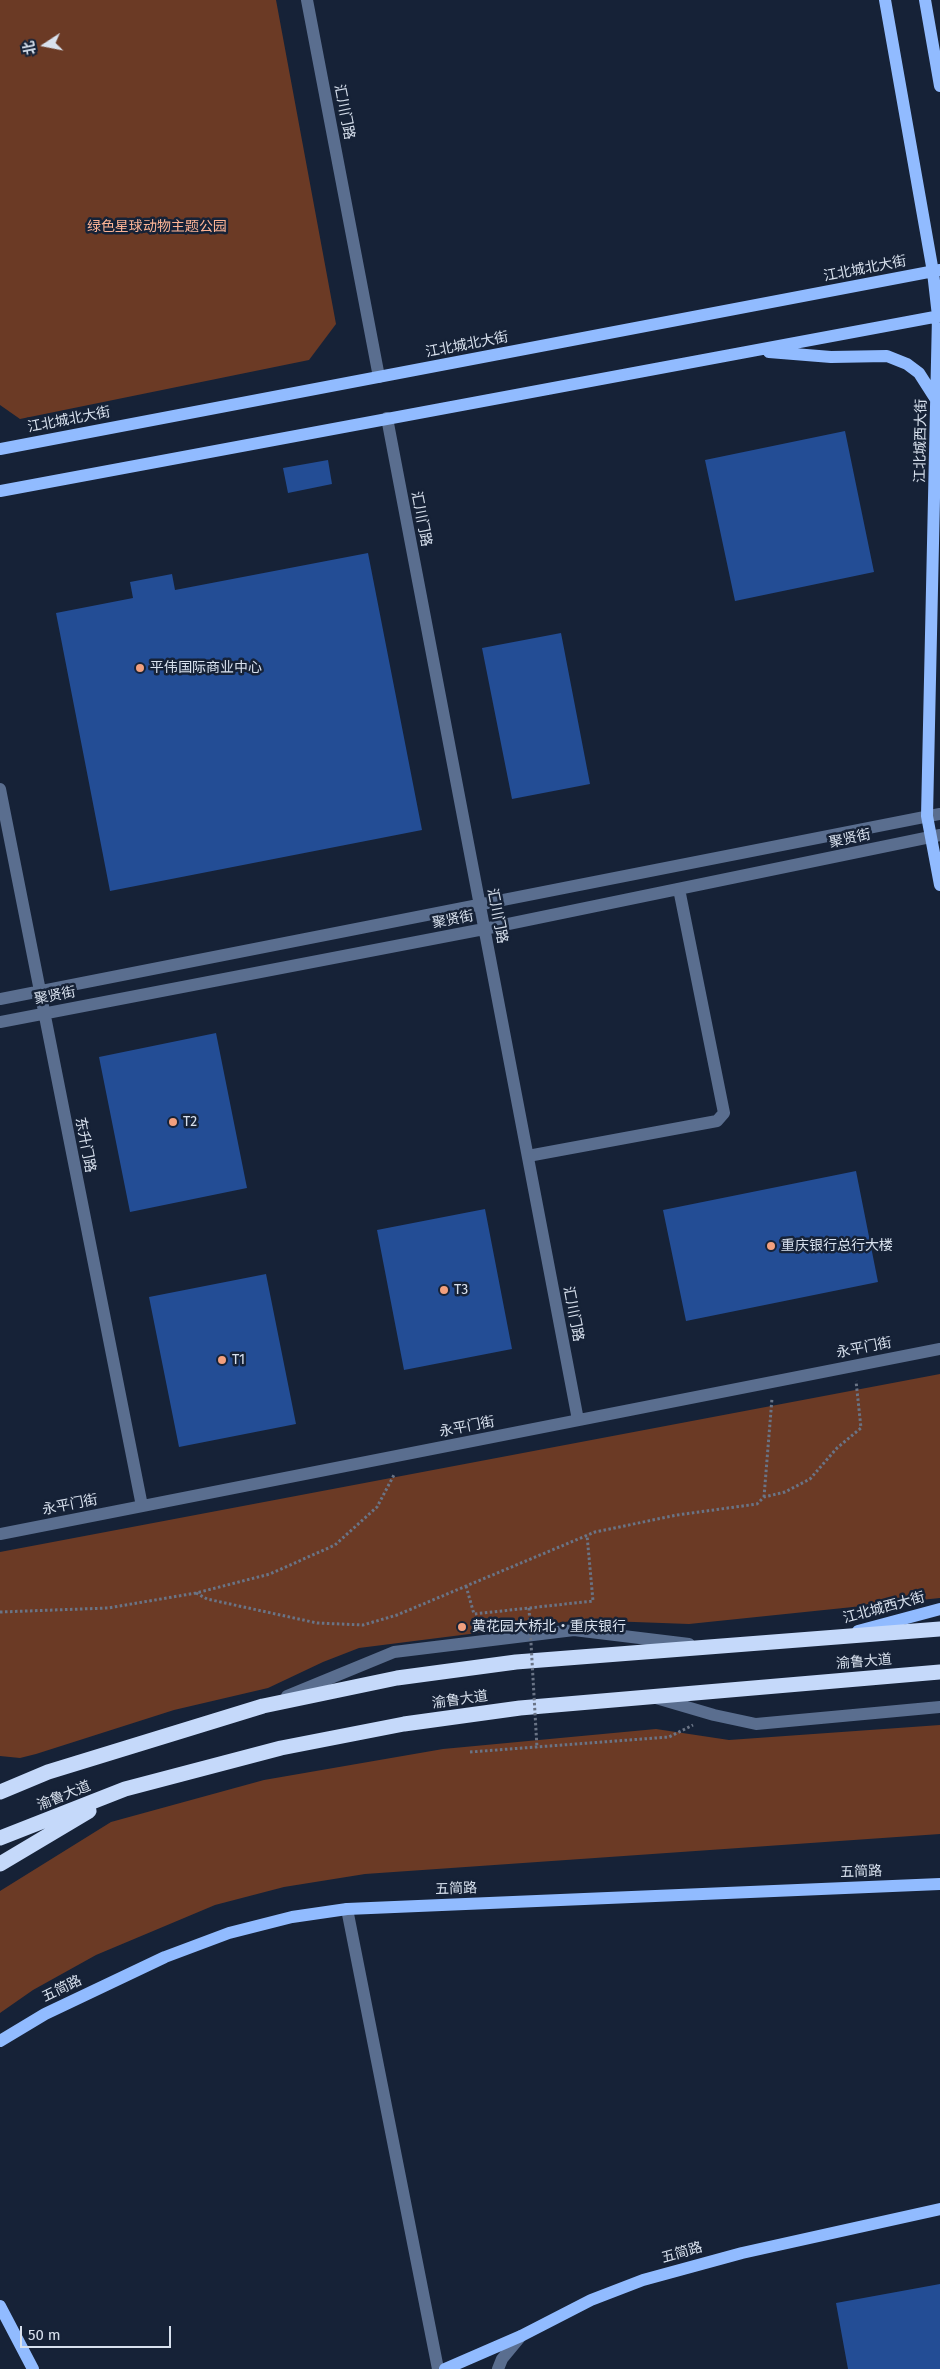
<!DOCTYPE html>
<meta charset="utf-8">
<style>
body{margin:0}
#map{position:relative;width:940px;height:2369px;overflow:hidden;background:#162237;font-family:"Fira Sans","Noto Sans SC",sans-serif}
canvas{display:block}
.north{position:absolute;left:20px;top:20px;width:50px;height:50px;-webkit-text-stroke:4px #162237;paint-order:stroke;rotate:259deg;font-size:14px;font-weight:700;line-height:20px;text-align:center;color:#d8e1ee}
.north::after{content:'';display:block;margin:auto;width:18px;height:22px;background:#d8e1ee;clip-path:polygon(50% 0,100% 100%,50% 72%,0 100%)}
.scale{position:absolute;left:20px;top:2326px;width:151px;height:22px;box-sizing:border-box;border:2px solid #d8e1ee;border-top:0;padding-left:6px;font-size:15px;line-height:18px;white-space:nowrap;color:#d8e1ee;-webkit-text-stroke:4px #162237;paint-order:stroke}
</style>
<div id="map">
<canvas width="940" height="2369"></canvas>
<div class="north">北</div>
<div class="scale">50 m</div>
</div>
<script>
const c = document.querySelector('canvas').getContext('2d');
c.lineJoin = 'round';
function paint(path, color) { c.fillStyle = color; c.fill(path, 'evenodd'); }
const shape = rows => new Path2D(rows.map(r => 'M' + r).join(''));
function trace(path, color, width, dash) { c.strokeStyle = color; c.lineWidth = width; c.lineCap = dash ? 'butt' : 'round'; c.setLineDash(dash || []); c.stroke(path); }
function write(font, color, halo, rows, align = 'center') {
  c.font = font + ' "Fira Sans","Noto Sans SC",sans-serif'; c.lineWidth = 5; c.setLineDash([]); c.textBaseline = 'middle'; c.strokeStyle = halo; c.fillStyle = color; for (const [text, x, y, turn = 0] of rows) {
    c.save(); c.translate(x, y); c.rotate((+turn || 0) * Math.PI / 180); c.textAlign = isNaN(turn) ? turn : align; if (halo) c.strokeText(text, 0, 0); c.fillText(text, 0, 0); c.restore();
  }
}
paint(shape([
 [0,0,276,0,336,324,309,360,20,419,0,405],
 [940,1374,940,1598,689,1624,580,1620,359,1648,323,1662,268,1688,174,1710,36,1754,20,1758,0,1756,0,1552],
 [940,1725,940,1834,365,1874,284,1887,215,1905,96,1955,33,1990,0,2013,0,1891,111,1822,264,1780,443,1749,656,1729,729,1740]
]), '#6b3a25');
paint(shape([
 [845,431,874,572,735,601,705,460],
 [328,460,332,484,288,493,283,468],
 [368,553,422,830,110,891,56,613,133,598,130,582,172,574,175,590],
 [561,633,590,784,512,799,482,648],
 [216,1033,247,1188,130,1212,99,1057],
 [856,1171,878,1282,686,1321,663,1210],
 [485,1209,512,1349,404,1370,377,1230],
 [266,1274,296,1424,179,1447,149,1297],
 [940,2284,940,2369,848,2369,836,2303]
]), '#234d95');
trace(shape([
 [764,1497,772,1398],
 [466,1586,474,1614,593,1601,587,1535],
 [196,1593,207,1599,317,1623,363,1625,397,1615,595,1532,677,1515,757,1504,764,1497,785,1492,810,1479,837,1448,861,1428,856,1381],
 [0,1612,108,1608,196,1593,270,1574,335,1545,377,1507,395,1473],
 [470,1752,669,1737,693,1725]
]), '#6a7486', 3, [2.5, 2.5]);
trace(shape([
 [307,0,379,377],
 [387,418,578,1420],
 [0,789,142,1506],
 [0,999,940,814],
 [0,1022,484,929,940,835],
 [528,1156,717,1121,724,1113,679,889],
 [0,1534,940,1349],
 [287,1696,394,1652,574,1630,689,1644],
 [656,1698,714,1715,756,1724,940,1707],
 [347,1909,438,2369],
 [498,2369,502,2359,521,2336]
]), '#5a6e8f', 12);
trace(shape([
 [885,0,933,272,938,316,927,816,940,885],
 [925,0,940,86],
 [769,352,831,357,887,356,907,364,919,373,935,398],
 [0,449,940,270],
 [0,491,940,316],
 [858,1631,940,1609],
 [0,2041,45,2014,165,1957,229,1933,292,1917,347,1909,940,1884],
 [0,2306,33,2369],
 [445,2369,521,2336,591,2300,643,2280,742,2253,940,2209]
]), '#91bbff', 12);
trace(shape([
 [0,1792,48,1772,263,1706,397,1678,516,1662,940,1629],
 [0,1838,125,1789,281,1748,404,1724,520,1708,940,1672],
 [0,1864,89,1811]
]), '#c5d9fa', 15);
trace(shape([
 [529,1608,537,1748]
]), '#6a7486', 3, [2.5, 2.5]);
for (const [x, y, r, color] of [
 [140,668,5,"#f2a07e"],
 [173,1122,5,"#f2a07e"],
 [771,1246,5,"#f2a07e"],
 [444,1290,5,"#f2a07e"],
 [222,1360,5,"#f2a07e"],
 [462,1627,5,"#f2a07e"]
]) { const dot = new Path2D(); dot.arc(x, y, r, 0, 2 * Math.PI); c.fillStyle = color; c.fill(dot); trace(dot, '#162237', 2); }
write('14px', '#d8e1ee', '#162237', [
 ["汇川门路",344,112,79],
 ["江北城北大街",865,269,-11],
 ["江北城北大街",467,345,-11],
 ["江北城北大街",69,420,-11],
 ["江北城西大街",921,441,-89],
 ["汇川门路",421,519,79],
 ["聚贤街",850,839,-12],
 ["汇川门路",497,916,79],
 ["聚贤街",453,920,-11],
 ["聚贤街",55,996,-11],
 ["东升门路",85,1145,79],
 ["汇川门路",573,1314,79],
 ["永平门街",864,1348,-11],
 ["永平门街",467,1427,-11],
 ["永平门街",70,1505,-11],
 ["江北城西大街",884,1608,-15],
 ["渝鲁大道",864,1662,-5],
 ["渝鲁大道",460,1700,-8],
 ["渝鲁大道",64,1796,-22],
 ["五简路",861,1872,-2],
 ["五简路",456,1889,-2],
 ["五简路",62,1989,-26],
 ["五简路",682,2253,-16]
]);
write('14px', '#fcb496', '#162237', [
 ["绿色星球动物主题公园",157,227]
]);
write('14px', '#d8e1ee', '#162237', [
 ["平伟国际商业中心",150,668],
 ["T2",183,1122],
 ["重庆银行总行大楼",781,1246],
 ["T3",454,1290],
 ["T1",232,1360],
 ["黄花园大桥北‧重庆银行",472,1627]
], 'left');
</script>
